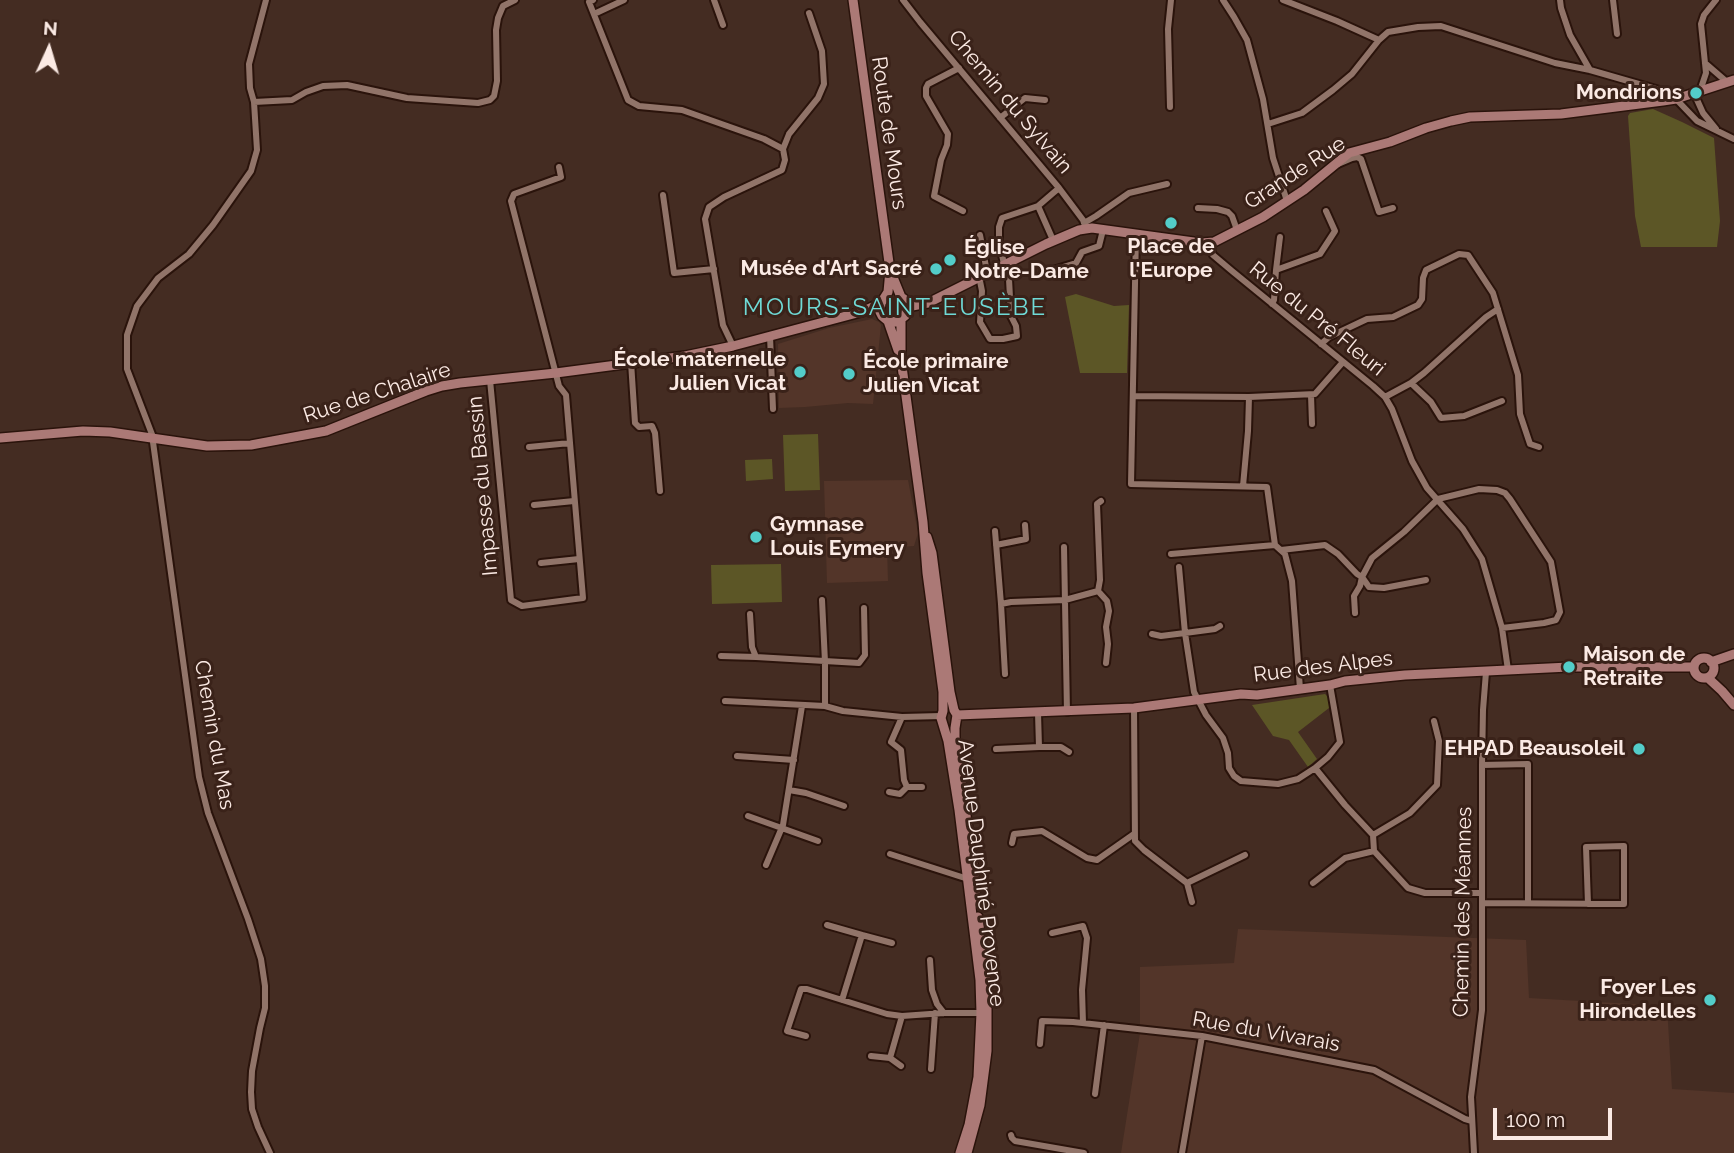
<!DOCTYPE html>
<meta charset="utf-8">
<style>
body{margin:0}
#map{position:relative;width:1734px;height:1153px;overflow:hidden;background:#442c22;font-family:Raleway,sans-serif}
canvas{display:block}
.north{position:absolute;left:14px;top:14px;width:70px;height:70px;-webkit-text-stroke:5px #3a2219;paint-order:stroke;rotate:4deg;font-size:19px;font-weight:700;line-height:28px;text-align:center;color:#fbeae4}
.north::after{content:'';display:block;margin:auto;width:24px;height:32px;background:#fbeae4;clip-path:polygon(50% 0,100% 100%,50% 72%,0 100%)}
.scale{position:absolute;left:1493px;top:1108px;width:119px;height:32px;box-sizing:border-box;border:4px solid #fbeae4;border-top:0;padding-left:9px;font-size:21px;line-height:24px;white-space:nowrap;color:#fbeae4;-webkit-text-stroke:5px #3a2219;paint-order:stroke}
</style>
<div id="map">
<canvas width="1734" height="1153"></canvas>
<div class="north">N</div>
<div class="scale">100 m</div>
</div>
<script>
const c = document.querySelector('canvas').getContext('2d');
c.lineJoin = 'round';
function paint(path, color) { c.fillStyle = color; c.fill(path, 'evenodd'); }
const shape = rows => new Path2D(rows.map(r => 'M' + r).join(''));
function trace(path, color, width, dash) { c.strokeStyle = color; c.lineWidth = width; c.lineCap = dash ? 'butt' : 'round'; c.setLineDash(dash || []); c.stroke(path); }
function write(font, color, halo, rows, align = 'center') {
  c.font = font + ' Raleway,sans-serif'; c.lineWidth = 6; c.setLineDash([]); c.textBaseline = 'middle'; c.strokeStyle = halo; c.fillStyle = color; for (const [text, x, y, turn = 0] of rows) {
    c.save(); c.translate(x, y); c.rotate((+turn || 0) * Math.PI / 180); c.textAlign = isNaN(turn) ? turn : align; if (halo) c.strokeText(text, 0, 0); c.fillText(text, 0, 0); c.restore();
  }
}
paint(shape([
 [872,319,879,322,881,325,873,404,848,403,805,407,779,408,778,344,829,328],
 [908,480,918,533,914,546,887,548,888,581,827,583,824,481],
 [1238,929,1526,940,1529,998,1667,1006,1672,1089,1734,1093,1734,1153,1121,1153,1140,1033,1140,967,1234,963]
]), '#533529');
paint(shape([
 [1653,109,1682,122,1714,138,1720,221,1717,247,1641,247,1635,216,1628,116,1630,113],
 [1076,294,1114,306,1129,305,1127,373,1080,373,1065,297],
 [818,434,820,490,785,491,783,435],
 [772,459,773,479,746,481,745,460],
 [781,564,782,602,712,604,711,565],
 [1325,694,1329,698,1329,708,1298,732,1317,759,1308,767,1289,740,1273,736,1252,705]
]), '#5c5626');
const street = shape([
 [266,0,249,64,250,88,254,102,257,150,251,171,213,225,189,254,158,278,137,306,127,335,127,369,153,437,153,442,199,777,208,813,248,919,261,959,265,986,265,1008,260,1028,252,1071,251,1092,252,1109,258,1127,270,1153],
 [593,0,589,2,628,100,639,106,682,110,764,139,783,149,785,160,782,170,724,197,709,207,705,219,723,325,733,346],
 [714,0,723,25],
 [903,0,920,22,1059,188,1083,220,1086,228],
 [1223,0,1234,17,1247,40,1263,99,1273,158,1287,201],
 [1283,0,1337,21,1379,40,1388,32,1418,27,1441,26,1555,63,1590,70,1663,91,1676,99,1697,121,1734,139],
 [1560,0,1561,8,1570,35,1590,70],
 [1613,0,1617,34],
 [594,14,624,0],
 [1705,63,1727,82],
 [959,68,928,84,926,88,926,96,948,134,947,145,941,160,934,196,963,211],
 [1700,91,1706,73,1701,24,1704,15,1716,0],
 [1694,93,1703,113,1716,129],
 [254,102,292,100,306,92,323,86,347,85,407,98,478,103,490,100,494,96,497,81,496,30,498,18,503,6,515,0],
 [1170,107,1168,29,1171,0],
 [1000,118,1025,98,1045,100],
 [1268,124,1302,113,1333,90,1352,74,1379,40],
 [783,149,789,134,818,98,824,84,822,51,809,13],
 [1338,164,1352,158,1357,157,1361,159,1379,212,1393,208],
 [663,195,674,273,714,269],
 [1198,208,1217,209,1228,212,1232,216,1237,230],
 [1084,223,1096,216,1129,193,1167,184],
 [1136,234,1131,484,1267,487,1275,545,1285,554,1292,581,1300,689],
 [980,235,987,272],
 [1053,240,1038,206,1059,188],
 [1208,243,1213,255,1232,271,1373,386,1385,397,1392,409,1412,461,1427,488,1463,529,1482,559,1502,628,1508,670],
 [1004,264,999,241,999,227,1002,218,1038,206],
 [1053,270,1076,263,1082,252,1099,246,1103,230],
 [1276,270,1280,237],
 [979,276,982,291,980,322,990,339,1003,339,1017,336,1016,326,1011,316,1009,279,1006,264],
 [1272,304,1274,300,1276,270,1320,254,1335,231,1326,211],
 [770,336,773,409],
 [1321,344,1329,337,1367,319,1393,317,1418,305,1422,299,1423,278,1426,270,1459,254,1468,255,1493,293,1518,375,1520,414,1530,444,1539,447],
 [631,362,635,423,639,427,652,426,655,433,660,491],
 [490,380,511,600,522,606,583,598,566,395,559,386,511,201,514,194,561,177,559,167],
 [1411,383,1431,402,1441,418,1464,416,1502,401],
 [1311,395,1312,424],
 [1133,396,1249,397,1315,394,1343,362],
 [1385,397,1411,383,1424,373,1486,317,1498,309],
 [529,447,570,443],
 [1243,486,1248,431,1249,397],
 [534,505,574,501],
 [995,531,1001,604],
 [996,545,1026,539,1025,525],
 [1064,547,1067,712],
 [1281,550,1325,545,1338,554,1357,574,1362,577,1372,558,1404,532,1438,499,1479,489,1497,490,1505,493,1510,499,1551,562,1560,612,1556,620,1544,623,1502,628],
 [1171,554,1275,545],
 [541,563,579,559],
 [1179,567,1185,633,1194,692,1206,715,1223,738,1228,753,1229,768,1234,776,1241,781,1278,784,1298,779,1315,768,1345,805,1373,835,1374,851,1408,888,1425,893,1482,893],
 [1098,591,1107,601,1109,611,1106,627,1108,644,1106,663],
 [822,600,825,662,825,706],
 [1355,613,1354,596,1360,586,1362,577,1369,587,1384,588,1426,580],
 [750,614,752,647,756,657,859,663,865,655,864,608],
 [1152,634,1161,636,1185,633,1215,629,1220,626],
 [721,656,756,657],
 [1005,674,1001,604,1011,602,1065,600,1098,591,1100,580,1097,504,1101,501],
 [725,701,825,706,843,711,902,717,941,716],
 [1134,708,1135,841,1144,850,1187,883,1245,855],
 [1038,713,1039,747,1061,747,1069,752],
 [902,717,891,742,901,750,904,780,907,787],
 [996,749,1039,747],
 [737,756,794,760],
 [1482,765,1528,764,1528,903],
 [1315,768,1328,757,1340,742,1330,685],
 [789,790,806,793,844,806],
 [889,792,900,794,907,787,922,787],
 [748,816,818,841],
 [1373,835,1410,813,1437,785,1439,741,1434,721],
 [1012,843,1014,834,1042,831,1087,858,1097,860,1134,834],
 [890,854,968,879],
 [766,865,783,825,802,706],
 [1187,883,1192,902],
 [1313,883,1345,858,1374,851],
 [1482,903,1624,904,1624,846,1586,847,1588,904],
 [827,925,862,935,842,1000],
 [1052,933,1083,926,1087,938,1082,990,1083,1023],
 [862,935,892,943],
 [930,960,932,990,937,1004,944,1013],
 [806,1036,787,1031,801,989,807,989,887,1014,902,1016,944,1013,983,1013],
 [1040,1044,1042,1021,1073,1022,1202,1036,1374,1070,1465,1119,1472,1121],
 [871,1056,890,1058,901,1066],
 [890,1058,902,1016],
 [931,1069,935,1013],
 [1095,1094,1104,1025],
 [1011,1135,1012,1138,1015,1141,1084,1153],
 [1182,1153,1202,1036],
 [1474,1153,1471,1097,1482,1010,1482,765,1483,710,1486,672]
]);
const secondary = shape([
 [853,0,890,270,888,292,881,303,880,312,882,316,888,321,897,322,905,316,907,307,904,299,901,297,890,270],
 [907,307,928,303,1046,244,1079,230,1092,228,1201,243,1214,242,1263,217,1304,190,1349,153,1390,142,1426,128,1451,121,1470,117,1561,114,1663,101,1676,99,1734,80],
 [901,320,901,359,923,522,927,573,943,692,943,711,941,718,948,741,959,810,980,980,981,1013,978,1077,969,1125,960,1153],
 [888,321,898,350],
 [0,438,83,431,110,432,207,446,251,445,326,431,426,391,442,386,460,383,556,373,685,356,733,346,861,312,881,303],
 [927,537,932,553,950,692,954,710,957,715,955,728,955,740,974,870,976,903],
 '1694 668a10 10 0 1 1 20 0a10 10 0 1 1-20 0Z',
 [1711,662,1734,654],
 [1708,678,1722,691,1734,705],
 [957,715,1134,708,1241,694,1257,695,1330,685,1345,681,1405,675,1569,667,1694,667],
 [967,1153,980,1105,987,1051,987,991,978,917]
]);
trace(street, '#2a130b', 10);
trace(secondary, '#2a130b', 12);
trace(street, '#917469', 6);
trace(secondary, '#ab7976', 9);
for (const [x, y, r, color] of [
 [1696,93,7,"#53cdc9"],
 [1171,223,7,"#53cdc9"],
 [950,260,7,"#53cdc9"],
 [936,269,7,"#53cdc9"],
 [800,372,7,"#53cdc9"],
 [849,374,7,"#53cdc9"],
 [756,537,7,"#53cdc9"],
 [1569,667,7,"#53cdc9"],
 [1639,749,7,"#53cdc9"],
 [1710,1000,7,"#53cdc9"]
]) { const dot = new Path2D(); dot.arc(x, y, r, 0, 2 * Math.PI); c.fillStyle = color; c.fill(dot); trace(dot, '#3a2219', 2.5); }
write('bold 21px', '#fbeae4', '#3a2219', [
 ["Mondrions",1682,93],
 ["Place de",1171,247,"center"],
 ["l'Europe",1171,271,"center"],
 ["Église",964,248,"left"],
 ["Notre-Dame",964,272,"left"],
 ["Musée d'Art Sacré",922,269],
 ["École maternelle",786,360],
 ["Julien Vicat",786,384],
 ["École primaire",863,362,"left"],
 ["Julien Vicat",863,386,"left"],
 ["Gymnase",770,525,"left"],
 ["Louis Eymery",770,549,"left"],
 ["Maison de",1583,655,"left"],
 ["Retraite",1583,679,"left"],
 ["EHPAD Beausoleil",1625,749],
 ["Foyer Les",1696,988],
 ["Hirondelles",1696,1012]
], 'right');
write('21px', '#fbeae4', '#3a2219', [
 ["Chemin du Sylvain",1010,102,50],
 ["Route de Mours",889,133,82],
 ["Grande Rue",1295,173,-33],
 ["Rue du Pré Fleuri",1317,319,39],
 ["Rue de Chalaire",377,393,-18],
 ["Impasse du Bassin",483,486,-95],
 ["Rue des Alpes",1323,667,-7],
 ["Chemin du Mas",214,735,80],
 ["Avenue Dauphiné Provence",981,873,83],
 ["Chemin des Méannes",1463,912,-89],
 ["Rue du Vivarais",1266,1032,10]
]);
c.letterSpacing = '2px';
write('24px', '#6fdad6', '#3a2219', [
 ["MOURS-SAINT-EUSÈBE",895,308]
]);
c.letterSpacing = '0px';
</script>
